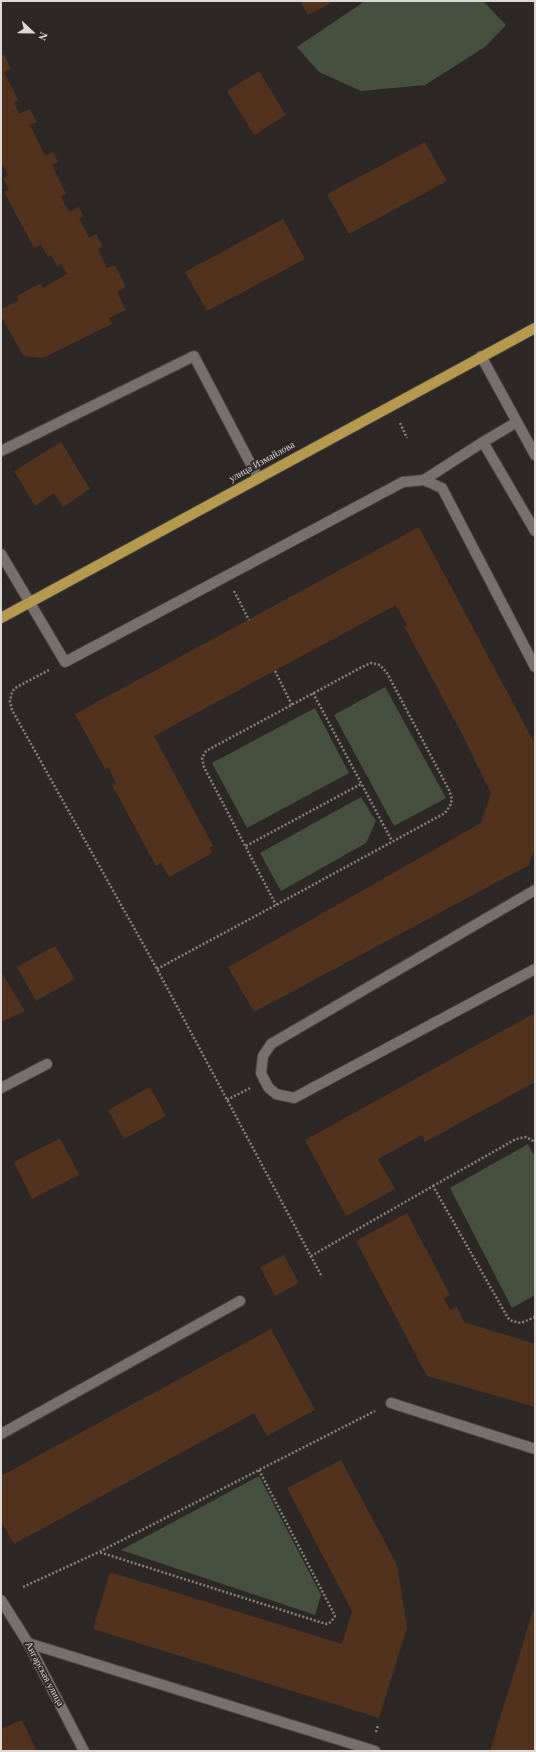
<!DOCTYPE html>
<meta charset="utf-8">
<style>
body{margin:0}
#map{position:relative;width:536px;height:1752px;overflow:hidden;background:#2d2826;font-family:"Times New Roman",serif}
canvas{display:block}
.frame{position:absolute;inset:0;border:2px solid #dcd9d7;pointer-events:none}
.north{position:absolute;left:12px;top:12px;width:40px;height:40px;-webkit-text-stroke:3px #2d2826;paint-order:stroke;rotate:112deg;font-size:11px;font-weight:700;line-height:16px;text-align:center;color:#dcd9d7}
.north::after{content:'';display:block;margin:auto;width:14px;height:18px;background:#dcd9d7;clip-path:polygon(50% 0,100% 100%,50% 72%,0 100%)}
</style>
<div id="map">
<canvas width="536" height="1752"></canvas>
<div class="frame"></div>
<div class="north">N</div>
</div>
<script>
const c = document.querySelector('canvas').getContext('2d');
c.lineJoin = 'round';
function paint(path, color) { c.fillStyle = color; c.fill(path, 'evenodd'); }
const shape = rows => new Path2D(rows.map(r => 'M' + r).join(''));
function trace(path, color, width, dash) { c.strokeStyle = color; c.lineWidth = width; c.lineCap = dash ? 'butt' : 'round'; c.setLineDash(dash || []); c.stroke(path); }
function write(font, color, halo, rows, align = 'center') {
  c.font = font + ' "Times New Roman",serif'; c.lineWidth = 3.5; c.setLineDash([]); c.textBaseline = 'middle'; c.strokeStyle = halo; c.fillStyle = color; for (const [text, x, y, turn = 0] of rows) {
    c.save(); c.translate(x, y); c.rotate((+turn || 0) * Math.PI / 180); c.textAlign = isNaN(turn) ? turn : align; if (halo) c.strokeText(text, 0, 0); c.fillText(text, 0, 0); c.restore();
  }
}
paint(shape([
 [365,1,483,1,506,25,485,47,425,85,361,91,319,72,297,47],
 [385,687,446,798,394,826,334,715],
 [315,708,349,773,247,828,212,763],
 [361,797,376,821,366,843,281,891,260,853],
 [528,1144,535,1157,535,1295,512,1308,450,1188],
 [259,1476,321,1595,315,1615,121,1550]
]), '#45513e');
paint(shape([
 [300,1,334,1,308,15],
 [4,54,11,69,4,72,18,100,14,102,19,114,30,109,37,122,30,125,45,156,53,152,58,162,52,165,66,194,61,197,69,212,79,207,83,216,79,218,89,238,96,234,103,247,98,249,107,268,115,265,126,287,117,292,126,310,109,318,112,324,43,358,23,356,1,316,1,309,19,300,17,296,41,283,43,288,67,274,61,264,57,266,51,255,48,257,41,245,34,248,4,192,9,190,3,178,8,175,1,162,1,56],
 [259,71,286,115,254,135,227,91],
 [425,142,447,181,349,234,327,194],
 [283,219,305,259,207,311,185,272],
 [61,442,90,489,63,507,54,493,35,506,14,471],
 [419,527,535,744,535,846,529,865,254,1012,228,967,481,823,491,793,461,732,404,626,407,625,396,605,154,736,213,846,210,848,212,853,169,877,161,863,156,866,112,785,116,783,108,767,105,769,75,714],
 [55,946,75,979,36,1001,17,967],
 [1,972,25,1011,1,1022],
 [535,1013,535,1082,425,1142,422,1135,378,1159,395,1189,346,1216,305,1140],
 [150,1087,166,1116,124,1139,108,1110],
 [60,1138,79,1175,32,1199,14,1162],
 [407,1213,450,1295,444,1298,450,1310,457,1307,464,1322,535,1344,535,1407,427,1376,356,1241],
 [284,1255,299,1283,275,1296,260,1267],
 [271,1329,315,1410,267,1436,254,1413,14,1544,1,1521,1,1476],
 [341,1460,397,1565,407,1628,379,1718,93,1629,110,1572,342,1644,352,1611,287,1488],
 [535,1605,535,1751,490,1751,535,1604],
 [22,1720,36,1750,1,1751,1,1729]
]), '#51321d');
const minor = shape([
 [481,356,535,455],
 [517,422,483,442,535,531],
 [1,451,194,356,258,478],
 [424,480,483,442],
 [1,554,65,662,403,482,424,480,442,488,535,667],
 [535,890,271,1044,263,1056,261,1073,268,1087,276,1094,294,1098,535,969],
 [1,1088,47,1064],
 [391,1403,535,1449],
 [1,1434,240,1301],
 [1,1600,28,1643,84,1751],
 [28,1643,375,1751]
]);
const major = shape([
 [1,618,535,328]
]);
trace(minor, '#494543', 12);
trace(major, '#494543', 12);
trace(shape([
 [400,423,407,438],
 [234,591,249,620],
 [49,670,15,688,12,692,10,701,12,710,157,969,322,1277],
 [275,671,292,705],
 [313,693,392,841],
 [246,846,361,784],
 [157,969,276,905,445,813,450,806,452,799,449,790,387,673,380,665,371,663,362,667,206,751,202,758,204,767,276,905],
 [227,1100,250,1088],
 [433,1186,516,1139,526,1137,535,1142],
 [311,1256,433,1186,508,1318,512,1321,521,1323,535,1317],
 [259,1470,332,1610,335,1616,331,1622,326,1624,99,1552,259,1470,375,1411],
 [23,1587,99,1552],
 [376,1732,378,1725]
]), '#85817f', 2.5, [2, 2]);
trace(minor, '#77716e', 10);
trace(major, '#b4994f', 10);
write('10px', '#dcd9d7', '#2d2826', [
 ["улица Измайлова",262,462,-29],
 ["Ангарская улица",44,1674,62]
]);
</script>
